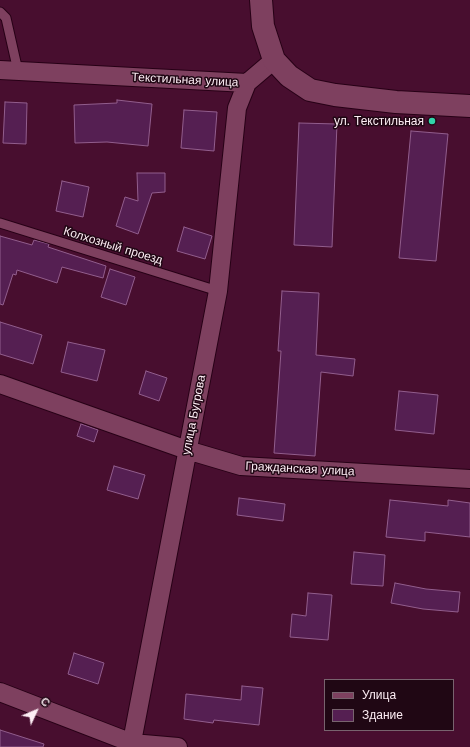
<!DOCTYPE html>
<meta charset="utf-8">
<style>
body{margin:0}
#map{position:relative;width:470px;height:747px;overflow:hidden;background:#480e2f;font-family:"Work Sans",sans-serif}
canvas{display:block}
.legend{position:absolute;left:324px;top:679px;width:130px;height:52px;box-sizing:border-box;background:#200714;border:1px solid #78636e;margin:0;padding:5px 7px;list-style:none;font-size:12px;color:#fdedf4}
.legend li{display:flex;align-items:center;gap:8px;height:20px}
.legend b{width:20px;border:1px solid #78636e}
.north{position:absolute;left:16px;top:691px;width:40px;height:40px;-webkit-text-stroke:3px #200714;paint-order:stroke;rotate:46deg;font-size:11px;font-weight:700;line-height:16px;text-align:center;color:#fdedf4}
.north::after{content:'';display:block;margin:auto;width:14px;height:18px;background:#fdedf4;clip-path:polygon(50% 0,100% 100%,50% 72%,0 100%)}
</style>
<div id="map">
<canvas width="470" height="747"></canvas>
<ul class="legend">
<li><b style="height:5px;background:#7e405f"></b>Улица</li>
<li><b style="height:11px;background:#551f52"></b>Здание</li>
</ul>
<div class="north">С</div>
</div>
<script>
const c = document.querySelector('canvas').getContext('2d');
c.lineJoin = 'round';
function paint(path, color) { c.fillStyle = color; c.fill(path, 'evenodd'); }
const shape = rows => new Path2D(rows.map(r => 'M' + r).join(''));
function trace(path, color, width, dash) { c.strokeStyle = color; c.lineWidth = width; c.lineCap = dash ? 'butt' : 'round'; c.setLineDash(dash || []); c.stroke(path); }
function write(font, color, halo, rows, align = 'center') {
  c.font = font + ' "Work Sans",sans-serif'; c.lineWidth = 3; c.setLineDash([]); c.textBaseline = 'middle'; c.strokeStyle = halo; c.fillStyle = color; for (const [text, x, y, turn = 0] of rows) {
    c.save(); c.translate(x, y); c.rotate((+turn || 0) * Math.PI / 180); c.textAlign = isNaN(turn) ? turn : align; if (halo) c.strokeText(text, 0, 0); c.fillText(text, 0, 0); c.restore();
  }
}
const building = shape([
 [117,100,152,104,148,146,107,142,75,143,74,105,117,103,117,100],
 [5,102,27,103,26,144,3,143,5,102],
 [184,110,217,112,214,151,181,148,184,110],
 [299,123,337,124,332,247,294,245,299,123],
 [411,131,448,134,436,261,399,258,411,131],
 [137,173,165,173,165,192,152,193,138,234,116,226,125,197,138,201,137,173],
 [62,181,89,187,83,217,56,211,62,181],
 [184,227,212,236,205,259,177,251,184,227],
 [0,236,32,245,34,240,49,244,48,247,106,266,103,278,62,267,57,283,17,270,16,275,13,274,3,305,0,304,0,236],
 [110,269,135,277,126,305,101,297,110,269],
 [282,291,319,293,316,355,355,359,353,376,321,372,315,456,274,453,281,351,278,351,282,291],
 [0,322,42,335,33,364,0,354,0,322],
 [68,342,105,350,97,381,61,372,68,342],
 [146,371,167,378,159,401,139,394,146,371],
 [399,391,438,395,434,434,395,430,399,391],
 [81,424,98,430,94,442,77,436,81,424],
 [114,466,145,475,138,499,107,490,114,466],
 [239,498,285,504,283,521,237,515,239,498],
 [390,500,448,506,448,500,470,503,470,537,425,532,425,541,386,537,390,500],
 [354,552,385,555,383,586,351,584,354,552],
 [395,583,426,589,460,592,458,612,423,609,391,603,395,583],
 [308,593,332,595,328,640,290,637,292,614,306,616,308,593],
 [74,653,104,663,98,684,68,674,74,653],
 [242,686,263,688,259,725,214,720,213,723,184,719,186,694,241,700,242,686],
 [0,730,44,744,43,747,0,747,0,730]
]);
paint(building, '#551f52');
trace(building, '#925e8d', 1);
const lane = shape([
 [0,12,6,18,18,71],
 [0,223,218,291]
]);
const street = shape([
 [0,70,247,83,274,60],
 [0,384,187,450,241,466,470,479],
 [0,692,132,743,178,747],
 [131,747,218,291,237,108,247,83]
]);
const secondary = shape([
 [261,0,263,26,274,60,289,76,310,90,335,95,396,102,470,106]
]);
trace(lane, '#270016', 11);
trace(street, '#270016', 20);
trace(secondary, '#270016', 24);
trace(lane, '#7e405f', 9);
trace(street, '#7e405f', 18);
trace(secondary, '#7e405f', 22);
for (const [x, y, r, color] of [
 [432,121,4,"#31d4a9"]
]) { const dot = new Path2D(); dot.arc(x, y, r, 0, 2 * Math.PI); c.fillStyle = color; c.fill(dot); trace(dot, '#200714', 1.5); }
write('12px', '#fdedf4', '#200714', [
 ["Текстильная улица",185,80,3],
 ["Колхозный проезд",113,246,17],
 ["улица Бугрова",194,415,-79],
 ["Гражданская улица",300,469,3]
]);
write('12px', '#fdedf4', '#200714', [
 ["ул. Текстильная",424,121]
], 'right');
</script>
